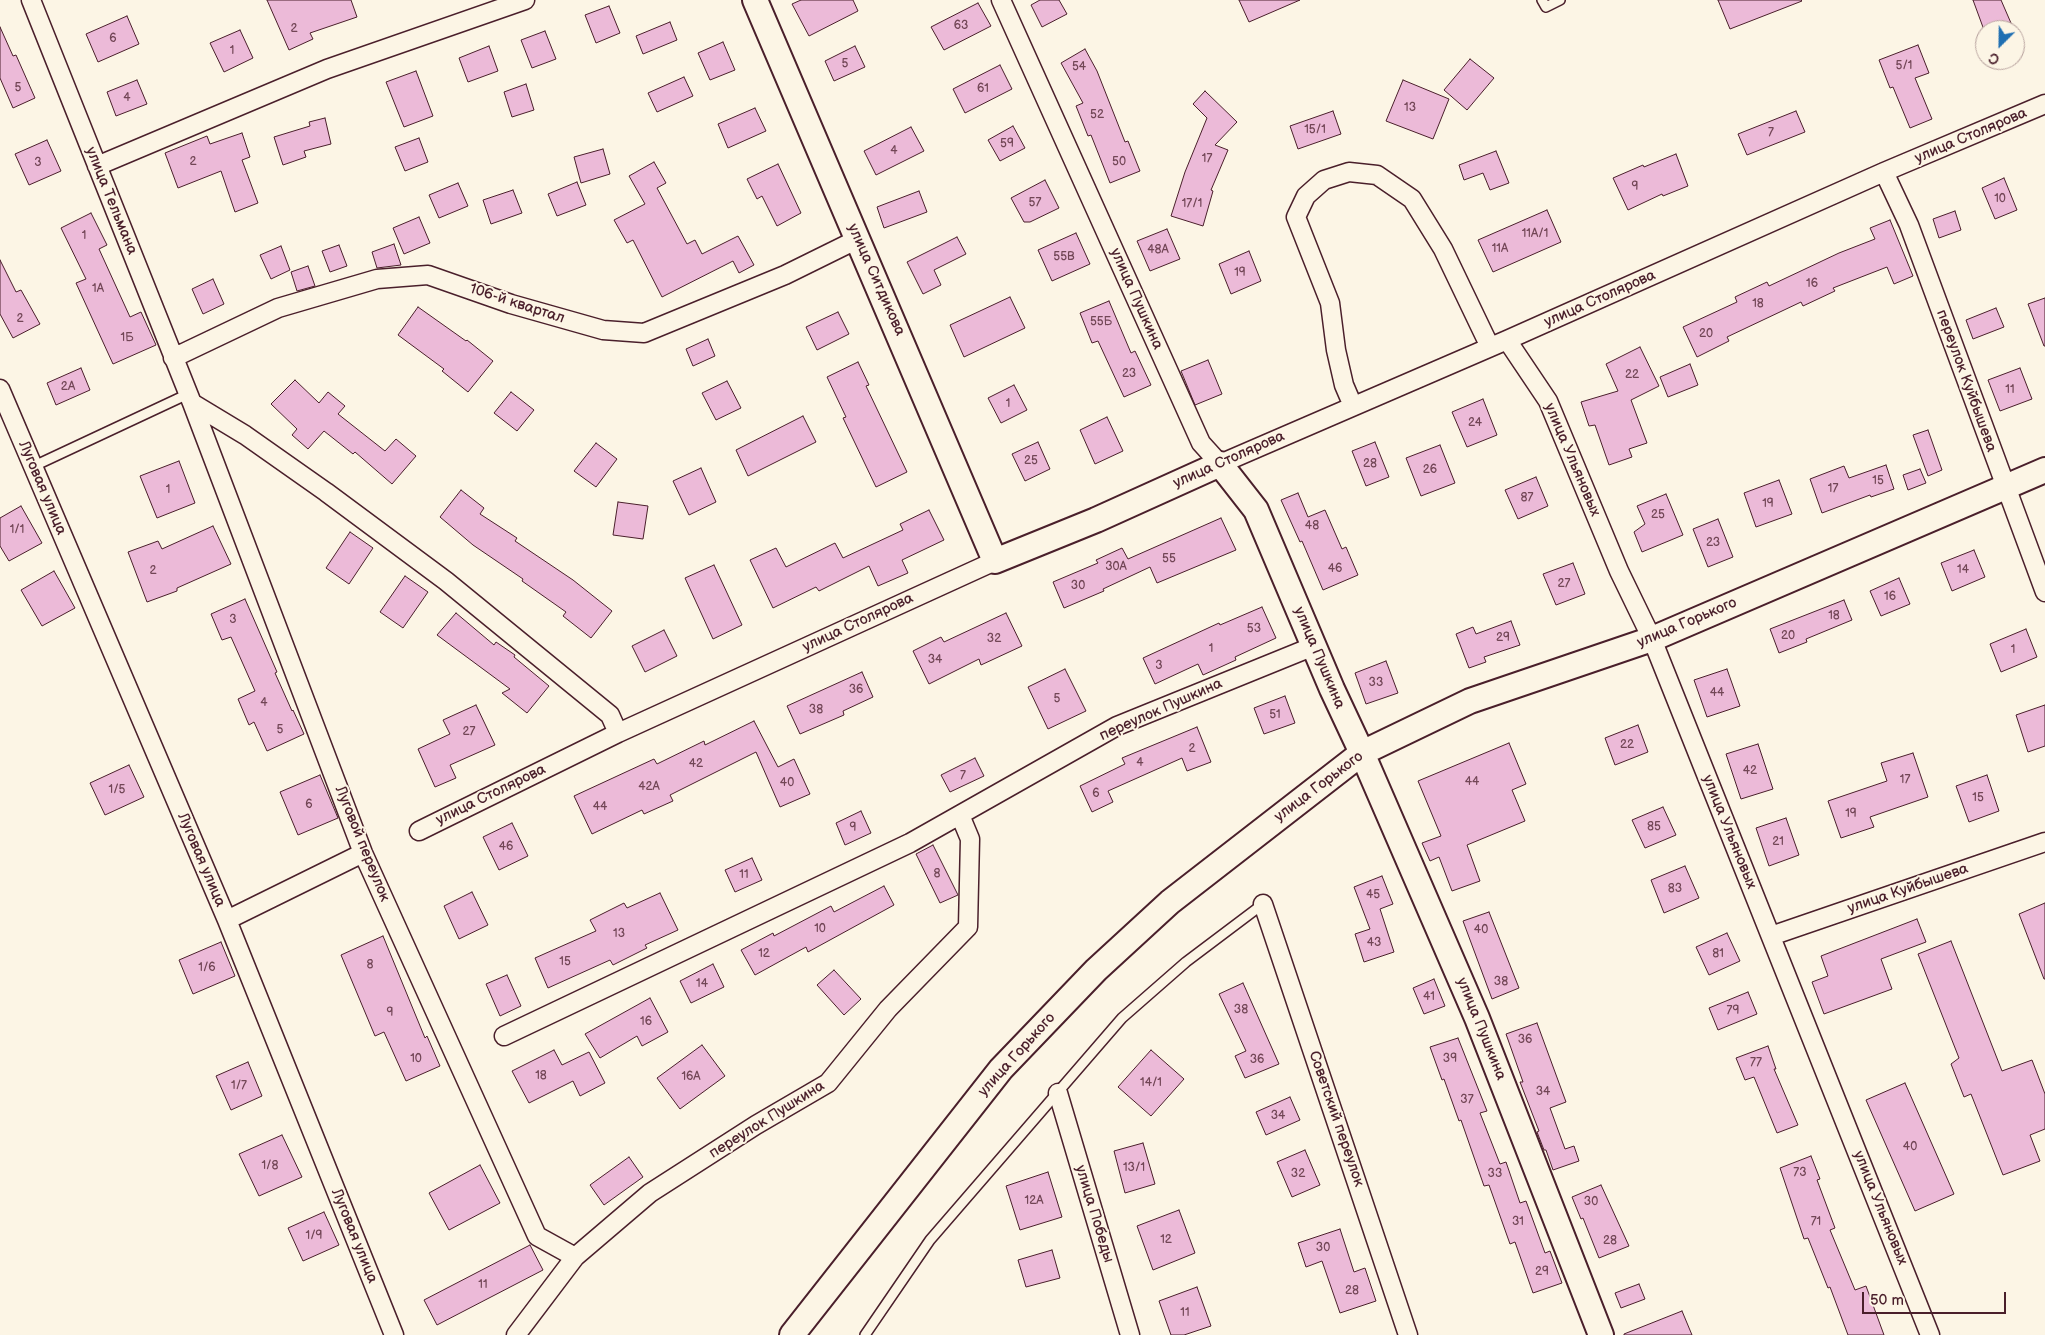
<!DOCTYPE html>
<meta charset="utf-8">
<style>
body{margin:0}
#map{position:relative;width:2045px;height:1335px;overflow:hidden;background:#fcf5e5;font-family:"Balsamiq Sans",sans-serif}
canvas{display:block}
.north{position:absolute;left:1975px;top:20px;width:50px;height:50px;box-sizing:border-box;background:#fcf5e5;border:1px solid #b59f9b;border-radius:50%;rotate:203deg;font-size:14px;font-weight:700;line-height:20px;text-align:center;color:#4a1f2b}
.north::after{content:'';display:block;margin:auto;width:18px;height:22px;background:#1f6fb2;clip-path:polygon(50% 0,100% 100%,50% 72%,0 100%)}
.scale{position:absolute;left:1862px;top:1292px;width:144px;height:22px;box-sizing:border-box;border:2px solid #4a1f2b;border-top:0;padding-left:6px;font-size:15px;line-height:18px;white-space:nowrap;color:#4a1f2b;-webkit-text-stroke:4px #fcf5e5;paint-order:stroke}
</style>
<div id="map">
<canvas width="2045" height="1335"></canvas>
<div class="north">С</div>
<div class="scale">50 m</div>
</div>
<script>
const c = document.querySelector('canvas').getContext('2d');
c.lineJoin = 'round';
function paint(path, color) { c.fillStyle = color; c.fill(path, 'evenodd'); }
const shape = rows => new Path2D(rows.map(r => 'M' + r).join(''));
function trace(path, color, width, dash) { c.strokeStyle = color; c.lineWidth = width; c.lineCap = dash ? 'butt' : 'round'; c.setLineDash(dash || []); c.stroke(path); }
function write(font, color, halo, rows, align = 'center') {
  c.font = font + ' "Balsamiq Sans",sans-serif'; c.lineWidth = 4; c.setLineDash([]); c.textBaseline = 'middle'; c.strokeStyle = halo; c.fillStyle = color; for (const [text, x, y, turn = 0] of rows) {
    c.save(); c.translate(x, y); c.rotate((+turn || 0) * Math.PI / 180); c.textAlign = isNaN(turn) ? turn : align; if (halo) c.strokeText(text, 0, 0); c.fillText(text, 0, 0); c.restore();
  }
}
const building = shape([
 [267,0,351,0,357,17,310,33,313,39,289,50,267,0],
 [801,0,853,0,858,11,809,36,792,4,801,0],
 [1040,0,1059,0,1067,14,1042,27,1031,5,1040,0],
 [1239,0,1300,0,1249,22,1239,0],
 [1718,0,1801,0,1802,1,1730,29,1718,0],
 [1973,0,2001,0,2014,30,1984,30,1973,0],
 [978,3,991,26,944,50,931,27,978,3],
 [609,6,620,33,596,43,585,15,609,6],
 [127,16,139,44,98,62,86,34,127,16],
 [670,22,677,40,643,54,636,36,670,22],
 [0,27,13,56,16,55,35,98,13,108,0,78,0,27],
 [240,30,253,58,224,72,210,43,240,30],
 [545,31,556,59,532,68,521,40,545,31],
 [723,42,735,70,710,80,698,53,723,42],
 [1918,45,1929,73,1915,78,1932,119,1910,128,1893,87,1890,88,1879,60,1918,45],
 [489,46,498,71,468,82,459,58,489,46],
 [855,46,865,67,834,81,825,61,855,46],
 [1085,49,1097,71,1125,142,1128,141,1140,171,1110,183,1091,135,1088,136,1076,106,1083,103,1061,63,1085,49],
 [1470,59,1494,78,1467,110,1444,90,1470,59],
 [1000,65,1012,89,965,113,953,89,1000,65],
 [416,71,433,116,404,127,386,82,416,71],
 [684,77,693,96,657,112,648,93,684,77],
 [137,80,147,104,116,116,107,92,137,80],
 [1403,80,1449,99,1433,139,1386,121,1403,80],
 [526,84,534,110,512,117,504,92,526,84],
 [1205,91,1237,122,1215,145,1228,150,1211,190,1213,191,1203,226,1171,216,1185,172,1207,118,1193,104,1205,91],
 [755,108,766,131,728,148,718,124,755,108],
 [1333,111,1341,134,1298,149,1290,126,1333,111],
 [1796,111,1805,132,1747,155,1738,134,1796,111],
 [325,118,331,144,304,151,306,157,283,165,274,137,310,126,309,122,325,118],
 [1013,126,1025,148,1000,161,988,140,1013,126],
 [911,127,924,151,876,175,864,151,911,127],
 [242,133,250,157,242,160,258,203,235,212,221,171,178,188,165,153,207,136,210,144,242,133],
 [419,138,428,162,405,171,395,147,419,138],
 [47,140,61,171,29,185,15,154,47,140],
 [603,149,610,174,581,183,574,157,603,149],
 [1496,151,1509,183,1490,190,1483,173,1464,180,1459,165,1496,151],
 [1676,154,1688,186,1663,196,1662,194,1628,210,1613,178,1643,165,1644,167,1676,154],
 [654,162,666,183,657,188,687,244,695,240,702,254,738,236,754,265,739,273,733,261,662,297,633,240,627,243,614,220,645,204,629,176,654,162],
 [778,164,801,213,777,226,762,196,757,199,747,179,778,164],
 [2004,178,2017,210,1995,219,1982,188,2004,178],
 [1045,180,1059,208,1030,222,1024,222,1011,198,1045,180],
 [577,182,586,205,557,216,548,194,577,182],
 [458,183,468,206,439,218,429,195,458,183],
 [513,190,522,213,491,224,483,200,513,190],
 [919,191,927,212,884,228,877,207,919,191],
 [1547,210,1561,242,1493,272,1478,240,1547,210],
 [1955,211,1961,230,1939,238,1933,219,1955,211],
 [91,213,107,245,99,249,130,317,141,312,156,345,113,364,76,283,86,279,61,228,91,213],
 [419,217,430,243,404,254,393,228,419,217],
 [1890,220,1913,276,1894,284,1887,267,1833,288,1835,291,1803,306,1801,302,1727,337,1729,341,1697,357,1683,327,1737,302,1735,297,1767,282,1769,286,1839,253,1875,239,1870,228,1890,220],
 [1167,229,1180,259,1150,271,1137,241,1167,229],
 [1076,233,1090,264,1052,281,1038,250,1076,233],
 [957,237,966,254,934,270,941,285,923,294,907,262,957,237],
 [394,244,401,265,377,268,372,252,394,244],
 [339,245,347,266,330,272,322,251,339,245],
 [281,246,290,270,271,279,260,255,281,246],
 [1249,251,1261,281,1231,294,1219,264,1249,251],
 [0,260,16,292,21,290,40,324,13,338,0,314,0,260],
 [308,266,315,286,297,291,291,272,308,266],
 [213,279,224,304,203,314,192,289,213,279],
 [1010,297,1025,328,964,357,950,325,1010,297],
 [2045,298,2045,346,2044,346,2028,304,2045,298],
 [1109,301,1131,353,1135,351,1151,385,1124,397,1098,341,1092,343,1080,313,1109,301],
 [418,307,466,341,467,340,493,361,468,392,442,371,444,369,398,335,418,307],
 [1996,308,2004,327,1973,339,1966,320,1996,308],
 [838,312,849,334,817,350,806,327,838,312],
 [708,339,715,356,693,366,686,349,708,339],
 [1640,347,1659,386,1631,400,1647,443,1629,449,1632,457,1609,465,1595,425,1589,426,1581,402,1618,391,1606,364,1640,347],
 [1208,360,1222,394,1195,405,1181,371,1208,360],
 [858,362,869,385,866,386,907,472,876,487,843,418,846,417,827,377,858,362],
 [1690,364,1698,385,1668,397,1660,377,1690,364],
 [81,368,90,390,56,405,47,383,81,368],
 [2020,368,2032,399,2000,411,1988,380,2020,368],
 [295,380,319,403,328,392,345,406,338,414,385,451,396,439,416,456,392,484,355,452,353,454,324,431,308,449,292,435,297,429,271,404,295,380],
 [727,381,741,408,716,420,702,393,727,381],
 [1014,385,1027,410,1001,423,988,398,1014,385],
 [511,392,534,410,517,431,494,413,511,392],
 [1483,399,1497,435,1467,447,1452,412,1483,399],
 [803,416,816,442,748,476,736,450,803,416],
 [1107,417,1123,451,1095,464,1080,430,1107,417],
 [1928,430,1942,470,1928,476,1913,435,1928,430],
 [1038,442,1050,469,1025,481,1012,454,1038,442],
 [1375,442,1389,477,1366,486,1352,451,1375,442],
 [596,443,617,459,596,487,574,471,596,443],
 [1440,445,1455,483,1421,496,1406,458,1440,445],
 [179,461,195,503,157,518,140,476,179,461],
 [1886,465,1894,489,1871,497,1870,495,1822,513,1810,479,1844,466,1849,478,1886,465],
 [701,468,716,502,689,515,673,481,701,468],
 [1920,469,1926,483,1908,490,1903,475,1920,469],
 [1536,477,1548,506,1518,519,1505,490,1536,477],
 [1779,480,1792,514,1756,527,1744,493,1779,480],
 [461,490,484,508,480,514,517,538,515,541,573,580,612,611,591,638,563,616,566,612,522,581,523,579,473,545,440,517,461,490],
 [1298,493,1308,517,1325,510,1342,549,1346,547,1358,575,1323,590,1302,541,1300,542,1281,500,1298,493],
 [1666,494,1683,535,1642,552,1634,532,1645,524,1637,506,1666,494],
 [618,502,648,506,643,539,613,535,618,502],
 [21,506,42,543,9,561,0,546,0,518,21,506],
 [929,510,944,540,902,560,908,573,878,586,869,566,819,591,816,587,773,608,750,560,776,548,786,567,835,543,843,558,903,530,900,524,929,510],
 [1221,518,1236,550,1157,583,1150,567,1103,589,1104,591,1064,608,1053,582,1098,563,1096,560,1122,548,1128,559,1221,518],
 [1718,519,1733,557,1708,567,1693,529,1718,519],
 [213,526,231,564,177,588,177,591,147,602,128,552,158,541,162,549,213,526],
 [350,532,373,548,349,584,326,568,350,532],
 [1974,550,1985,577,1952,591,1941,563,1974,550],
 [1573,563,1585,594,1556,605,1543,574,1573,563],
 [714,565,742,625,713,639,685,578,714,565],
 [54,571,75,608,42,626,21,590,54,571],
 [405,576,428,592,403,628,380,612,405,576],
 [1899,578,1910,604,1881,616,1870,591,1899,578],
 [245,599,277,672,275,673,292,711,293,710,304,734,267,751,254,722,249,725,238,699,255,691,231,637,222,640,211,614,245,599],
 [1844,600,1852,620,1806,639,1807,642,1779,653,1770,629,1844,600],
 [1262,607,1276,638,1235,657,1236,660,1203,675,1198,664,1155,684,1143,658,1219,623,1220,625,1262,607],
 [456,613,494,645,496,642,515,655,514,657,549,686,527,713,502,693,510,689,437,635,456,613],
 [1006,613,1022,646,981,665,979,659,929,684,913,651,941,637,944,642,1006,613],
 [1511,621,1520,645,1484,657,1486,662,1469,668,1456,634,1473,627,1476,634,1511,621],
 [2026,629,2037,657,2001,672,1990,644,2026,629],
 [664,630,677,656,645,672,632,646,664,630],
 [1386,661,1398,693,1366,704,1355,673,1386,661],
 [1065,669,1086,711,1048,729,1028,687,1065,669],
 [1727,669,1740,706,1707,717,1694,680,1727,669],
 [862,672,873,697,843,711,844,715,800,734,787,706,862,672],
 [1285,696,1295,723,1264,734,1254,708,1285,696],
 [476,705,495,745,450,765,456,778,435,787,418,749,450,734,443,720,476,705],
 [2045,705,2045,746,2028,752,2016,715,2045,705],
 [754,721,778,767,794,759,810,794,780,807,756,752,670,795,673,801,644,814,642,810,592,834,574,796,654,759,657,764,704,741,705,745,754,721],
 [1638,725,1648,752,1615,765,1605,738,1638,725],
 [1197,727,1211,762,1187,771,1182,758,1108,791,1113,802,1092,812,1080,786,1125,764,1122,758,1197,727],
 [1509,743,1526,784,1512,790,1525,821,1467,845,1480,881,1452,891,1439,857,1430,861,1422,843,1441,836,1418,781,1509,743],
 [1758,744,1773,789,1741,799,1726,754,1758,744],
 [1913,753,1928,797,1870,817,1874,827,1841,838,1828,801,1887,781,1881,763,1913,753],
 [975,758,984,776,950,792,941,775,975,758],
 [129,765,144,797,105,815,90,783,129,765],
 [320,775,338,818,298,835,280,792,320,775],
 [1987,775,1999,811,1969,822,1956,786,1987,775],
 [1663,807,1676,835,1645,848,1632,820,1663,807],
 [861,811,871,833,845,845,836,823,861,811],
 [1786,818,1799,855,1769,866,1756,828,1786,818],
 [512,823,528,856,499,870,483,837,512,823],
 [933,845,958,895,940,903,916,854,933,845],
 [752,858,762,880,735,892,725,870,752,858],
 [1685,866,1699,898,1664,913,1651,880,1685,866],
 [1382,876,1393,904,1380,909,1394,952,1364,962,1355,934,1370,929,1354,887,1382,876],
 [884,886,894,905,808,952,806,947,755,975,741,950,773,933,774,936,831,906,834,912,884,886],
 [472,892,488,925,459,939,444,906,472,892],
 [660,893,678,930,645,945,647,948,613,965,610,960,548,988,535,958,596,931,590,920,624,903,627,908,660,893],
 [2045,903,2045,979,2044,979,2019,914,2045,903],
 [1489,912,1519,988,1492,999,1463,921,1489,912],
 [1917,919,1926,942,1881,959,1892,989,1824,1014,1812,982,1828,976,1821,956,1917,919],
 [1727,933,1740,961,1709,975,1696,947,1727,933],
 [383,936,425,1038,427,1036,440,1066,406,1081,384,1032,375,1036,341,955,383,936],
 [1951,941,2002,1071,2032,1060,2045,1094,2045,1129,2030,1135,2040,1161,2003,1175,1971,1094,1964,1097,1951,1064,1959,1058,1918,954,1951,941],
 [221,942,235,976,193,994,179,960,221,942],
 [713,964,724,987,691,1003,680,981,713,964],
 [834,970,861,999,844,1015,817,985,834,970],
 [507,975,521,1006,500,1016,486,984,507,975],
 [1434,979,1445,1006,1424,1014,1413,988,1434,979],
 [1243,983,1279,1064,1245,1078,1235,1056,1246,1051,1219,994,1243,983],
 [1748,992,1757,1014,1718,1030,1709,1008,1748,992],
 [650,998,668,1032,642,1046,637,1036,600,1058,585,1034,650,998],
 [1537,1023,1566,1102,1550,1108,1565,1149,1574,1146,1579,1161,1553,1170,1546,1150,1544,1150,1537,1132,1539,1131,1520,1082,1523,1082,1506,1034,1537,1023],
 [1458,1038,1487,1111,1480,1113,1500,1164,1506,1162,1520,1203,1526,1201,1545,1253,1550,1251,1562,1283,1533,1293,1515,1242,1510,1244,1489,1185,1484,1186,1461,1120,1459,1121,1444,1079,1442,1080,1430,1047,1458,1038],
 [702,1045,725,1076,680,1109,657,1078,702,1045],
 [1768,1046,1776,1069,1774,1069,1798,1125,1777,1133,1754,1077,1745,1080,1736,1058,1768,1046],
 [554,1050,562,1065,589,1052,605,1083,580,1096,573,1081,529,1103,512,1071,554,1050],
 [1151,1050,1184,1079,1151,1116,1118,1087,1151,1050],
 [248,1062,262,1096,231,1110,216,1076,248,1062],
 [1905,1083,1954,1194,1915,1211,1866,1100,1905,1083],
 [1290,1097,1300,1120,1266,1135,1256,1112,1290,1097],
 [282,1135,302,1177,259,1196,239,1154,282,1135],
 [1143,1143,1155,1184,1125,1193,1114,1151,1143,1143],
 [1305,1150,1320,1185,1292,1197,1277,1162,1305,1150],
 [1811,1156,1820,1179,1817,1180,1835,1228,1830,1230,1855,1290,1866,1286,1884,1335,1848,1335,1830,1287,1828,1288,1808,1238,1804,1239,1780,1168,1811,1156],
 [629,1157,643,1177,604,1205,590,1185,629,1157],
 [480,1165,500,1203,449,1230,429,1193,480,1165],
 [1048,1172,1062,1217,1020,1230,1006,1186,1048,1172],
 [1601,1185,1629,1246,1599,1258,1583,1218,1581,1219,1572,1197,1601,1185],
 [1179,1210,1195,1253,1153,1270,1137,1226,1179,1210],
 [324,1212,339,1245,303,1261,288,1228,324,1212],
 [1340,1229,1354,1272,1365,1268,1376,1301,1340,1313,1322,1261,1306,1267,1298,1243,1340,1229],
 [530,1245,543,1270,437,1325,424,1300,530,1245],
 [1052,1250,1060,1278,1026,1287,1018,1260,1052,1250],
 [1639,1284,1645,1299,1621,1308,1615,1293,1639,1284],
 [1197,1287,1211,1326,1184,1335,1171,1335,1159,1301,1197,1287],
 [1682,1311,1692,1335,1624,1335,1624,1334,1682,1311]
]);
paint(building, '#ecbad8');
trace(building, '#4a1f2b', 1);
const lane = shape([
 [1542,0,1546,7,1560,0],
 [32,467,188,394],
 [865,1335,930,1240,1122,1018,1186,962,1263,904]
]);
const street = shape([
 [31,0,192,403,363,853,537,1236,575,1257],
 [1001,0,1201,443,1220,464,1507,340,1884,172,2045,104],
 [97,166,327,69,525,0],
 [1884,172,1909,225,2045,592],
 [1507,340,1548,401,1619,571,1652,639,1930,1335],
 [173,358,278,308,377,279,428,275,511,304,603,330,644,333,785,275,858,239],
 [0,389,227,920,394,1335],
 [192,403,245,435,326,492,446,581,610,715,618,733],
 [1353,406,1344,385,1336,350,1330,303,1296,217,1306,196,1324,180,1349,172,1377,175,1412,199,1443,249,1490,347],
 [419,831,618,733,995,561],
 [1263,904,1408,1335],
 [227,920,363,853],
 [1771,936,2045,842],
 [504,1036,910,843,1117,726,1314,646],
 [1058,1093,1130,1335],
 [516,1335,575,1257,650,1193,756,1125,828,1083,888,1009,968,927,970,839,960,815]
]);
const secondary = shape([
 [755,0,995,561,1096,520,1220,464,1256,510,1332,689,1362,753,1477,1018,1601,1335],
 [792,1335,1001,1069,1096,970,1170,902,1362,753,1470,701,1652,639,2045,470]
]);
trace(lane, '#4a1f2b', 12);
trace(street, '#4a1f2b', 21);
trace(secondary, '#4a1f2b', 28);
trace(lane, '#fcf5e5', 9);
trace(street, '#fcf5e5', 18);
trace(secondary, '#fcf5e5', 24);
write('12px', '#724656', null, [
 ["63",961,26],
 ["2",294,29],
 ["6",113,39],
 ["1",232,51],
 ["5",845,64],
 ["5/1",1904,66],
 ["54",1079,67],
 ["5",18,88],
 ["61",983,89],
 ["4",127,98],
 ["13",1410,108],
 ["52",1097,115],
 ["15/1",1315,130],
 ["7",1771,133],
 ["59",1007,144],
 ["4",894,151],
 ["17",1207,159],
 ["2",193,162],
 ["50",1119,162],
 ["3",38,163],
 ["9",1635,187],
 ["10",2000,199],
 ["57",1035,203],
 ["17/1",1192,204],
 ["11А/1",1535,234],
 ["1",84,236],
 ["11А",1500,249],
 ["48А",1158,250],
 ["55В",1064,257],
 ["19",1240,273],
 ["16",1812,284],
 ["1А",98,289],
 ["18",1758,304],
 ["2",20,319],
 ["55Б",1101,322],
 ["20",1706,334],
 ["1Б",127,338],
 ["23",1129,374],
 ["22",1632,375],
 ["2А",68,387],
 ["11",2010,390],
 ["1",1008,404],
 ["24",1475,423],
 ["25",1031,461],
 ["28",1370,464],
 ["26",1430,470],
 ["15",1878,481],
 ["17",1833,489],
 ["1",168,490],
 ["87",1527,498],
 ["19",1768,504],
 ["25",1658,515],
 ["48",1312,526],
 ["1/1",17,530],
 ["23",1713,543],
 ["55",1169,559],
 ["30А",1116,567],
 ["46",1335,569],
 ["14",1963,570],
 ["2",153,571],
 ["27",1564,584],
 ["30",1078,586],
 ["16",1890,597],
 ["18",1834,616],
 ["3",233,620],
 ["53",1254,629],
 ["20",1788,636],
 ["29",1503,638],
 ["32",994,639],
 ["1",1211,649],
 ["1",2013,650],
 ["34",935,660],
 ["3",1159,666],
 ["33",1376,683],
 ["36",856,690],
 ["44",1717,693],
 ["5",1057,699],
 ["4",264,703],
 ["38",816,710],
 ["51",1275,715],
 ["5",280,730],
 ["27",469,732],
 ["22",1627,745],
 ["2",1192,749],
 ["4",1140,763],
 ["42",696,764],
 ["42",1750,771],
 ["7",963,776],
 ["17",1905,780],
 ["44",1472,782],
 ["40",787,783],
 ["42А",649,787],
 ["1/5",117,790],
 ["6",1096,794],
 ["15",1978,798],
 ["6",309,805],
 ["44",600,807],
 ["19",1851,814],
 ["85",1654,827],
 ["9",853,828],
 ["21",1778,842],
 ["46",506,847],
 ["8",937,874],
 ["11",744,875],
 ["83",1675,889],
 ["45",1373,895],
 ["10",820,929],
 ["40",1481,930],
 ["13",619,934],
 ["43",1374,943],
 ["12",764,954],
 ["81",1718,954],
 ["15",565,962],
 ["8",370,965],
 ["1/6",207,968],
 ["38",1501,982],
 ["14",702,984],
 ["41",1429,997],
 ["38",1241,1010],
 ["79",1733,1011],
 ["9",390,1013],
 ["16",646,1022],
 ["36",1525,1040],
 ["10",416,1059],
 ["39",1450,1059],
 ["36",1257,1060],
 ["77",1756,1063],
 ["18",541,1076],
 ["16А",691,1077],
 ["14/1",1151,1083],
 ["1/7",239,1086],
 ["34",1543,1092],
 ["37",1467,1100],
 ["34",1278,1116],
 ["40",1910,1147],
 ["1/8",270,1166],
 ["13/1",1134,1168],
 ["73",1800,1173],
 ["32",1298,1174],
 ["33",1495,1174],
 ["12А",1034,1201],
 ["30",1591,1202],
 ["31",1518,1222],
 ["71",1816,1222],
 ["1/9",314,1236],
 ["12",1166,1240],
 ["28",1610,1241],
 ["30",1323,1248],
 ["29",1542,1272],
 ["11",483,1285],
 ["28",1352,1291],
 ["11",1185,1313]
]);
write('15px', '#4a1f2b', '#fcf5e5', [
 ["улица Столярова",1971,136,-23],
 ["улица Тельмана",111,201,68],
 ["улица Ситдикова",876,280,66],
 ["улица Пушкина",1136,299,66],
 ["улица Столярова",1600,299,-24],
 ["106-й квартал",517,304,18],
 ["переулок Куйбышева",1966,381,70],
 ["улица Столярова",1229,460,-24],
 ["улица Ульяновых",1572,460,67],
 ["Луговая улица",42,488,67],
 ["улица Столярова",858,623,-25],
 ["улица Горького",1687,623,-23],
 ["улица Пушкина",1319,658,67],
 ["переулок Пушкина",1161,710,-24],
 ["улица Горького",1319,787,-37],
 ["улица Столярова",491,795,-26],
 ["улица Ульяновых",1729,832,68],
 ["Луговой переулок",362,844,68],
 ["Луговая улица",201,860,67],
 ["улица Куйбышева",1908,889,-19],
 ["улица Пушкина",1481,1029,68],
 ["улица Горького",1017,1055,-48],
 ["Советский переулок",1336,1119,71],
 ["переулок Пушкина",767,1120,-32],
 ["улица Ульяновых",1880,1208,68],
 ["улица Победы",1094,1214,73],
 ["Луговая улица",354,1236,68]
]);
</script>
